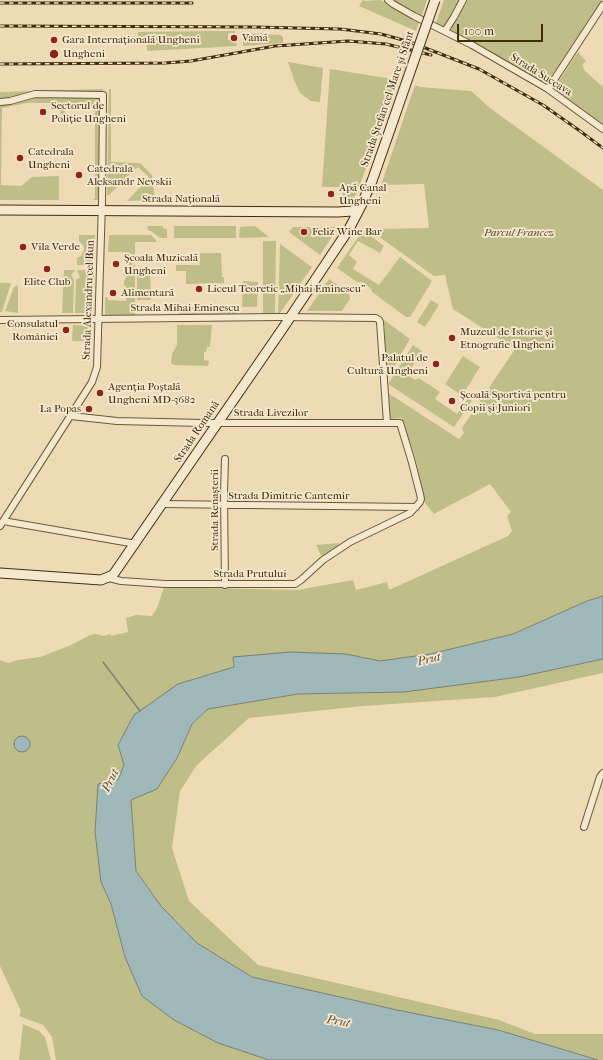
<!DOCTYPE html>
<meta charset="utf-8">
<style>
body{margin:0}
#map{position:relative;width:603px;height:1060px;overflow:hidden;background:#eedbb5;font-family:"IM FELL French Canon",serif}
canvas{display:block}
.scale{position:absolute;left:457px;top:24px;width:86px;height:18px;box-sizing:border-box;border:2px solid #432b0d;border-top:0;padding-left:5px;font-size:12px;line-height:14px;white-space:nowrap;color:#432b0d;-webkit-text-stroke:3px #f4e8cf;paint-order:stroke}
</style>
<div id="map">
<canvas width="603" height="1060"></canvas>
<div class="scale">100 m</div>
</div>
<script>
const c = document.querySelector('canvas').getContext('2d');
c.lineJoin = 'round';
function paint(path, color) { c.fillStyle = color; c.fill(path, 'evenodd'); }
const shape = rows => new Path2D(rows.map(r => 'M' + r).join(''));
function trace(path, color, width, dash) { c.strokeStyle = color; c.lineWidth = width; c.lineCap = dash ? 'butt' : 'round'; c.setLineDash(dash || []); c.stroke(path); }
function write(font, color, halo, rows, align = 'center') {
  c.font = font + ' "IM FELL French Canon",serif'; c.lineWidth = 3.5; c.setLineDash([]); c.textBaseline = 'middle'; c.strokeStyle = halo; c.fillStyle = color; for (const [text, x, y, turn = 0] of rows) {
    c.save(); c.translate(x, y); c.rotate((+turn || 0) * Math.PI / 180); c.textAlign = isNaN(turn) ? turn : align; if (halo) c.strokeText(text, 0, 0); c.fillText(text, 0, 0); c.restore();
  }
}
paint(shape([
 [363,0,366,1,380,0,419,22,416,31,359,6],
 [393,0,427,0,421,18,397,4],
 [444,0,462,0,448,23,442,27,436,23],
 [466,0,602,0,547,83,542,82,452,31,451,27],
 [208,31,235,31,235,33,228,33,228,40,236,41,237,46,147,51,146,38,138,38,138,32],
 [243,33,280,35,283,37,283,43,243,46],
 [578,52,586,61,582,65,585,71,603,87,603,124,557,91,556,85],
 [288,62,323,68,320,102,311,101,300,93,294,80],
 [330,69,399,80,356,195,351,199,342,200,342,187,322,187],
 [415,85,420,87,471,91,490,108,603,190,603,596,587,601,513,634,430,654,380,661,346,654,233,658,234,667,178,684,118,745,124,765,118,780,101,882,111,904,125,957,270,1060,56,1060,52,1037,43,1025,19,1016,21,1011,0,966,0,660,8,663,18,660,40,657,71,645,90,635,96,634,103,636,111,634,111,636,128,632,126,618,136,615,152,616,157,608,164,587,297,590,353,580,356,590,387,582,389,590,508,536,512,531,507,516,511,512,490,484,434,514,425,503,416,460,402,418,390,419,388,393,459,439,464,433,462,428,515,349,453,309,445,275,434,276,378,236,378,229,429,228,424,184,381,185],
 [103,89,103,91,33,92,0,101,0,92],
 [109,89,111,89,111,162,140,163,152,175,155,200,127,201,145,182,146,183,148,181,147,180,149,177,138,167,136,169,134,168,132,170,133,171,109,195,107,195],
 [56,97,100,98,100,200,93,200,95,198,95,108,65,108,65,121,61,121,60,103,27,103,2,108,1,185,21,186,32,177,59,176,59,200,0,200,0,105,31,98],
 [147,226,163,226,163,228,167,229,167,238,160,238,151,231,148,230],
 [174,226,236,226,236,238,174,238],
 [255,226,269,237,239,238,240,227],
 [293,227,336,227,337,229,320,255,289,232],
 [363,230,384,246,380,253,358,241,349,255,357,262,353,269,379,285,400,257,432,281,410,317,406,317,372,292,371,289,363,282,357,282,337,268],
 [79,235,95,235,94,265,77,265,77,258,81,256,84,250,83,245,79,241],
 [109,235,151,235,156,240,156,242,135,242,135,260,124,277,125,252,108,252],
 [263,241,276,241,275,313,263,313],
 [280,244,312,267,280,313,278,313],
 [200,253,221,253,222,277,224,277,224,283,186,284,186,271,176,271,176,265,200,265],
 [135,264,135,316,105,316,105,297,108,298,108,300,126,301,126,286,124,286,124,281],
 [64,270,75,270,71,275,74,280,73,313,62,313],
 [77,270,94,270,93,313,75,313,76,280,80,277],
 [137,274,150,274,151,300,137,300],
 [329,279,349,293,350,299,342,311,307,311],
 [243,281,258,282,257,307,242,307],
 [0,283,11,283,2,312,0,312],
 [18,285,18,313,5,311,14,287],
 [431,300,439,305,425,327,417,322],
 [214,305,236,305,236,314,179,316,179,306,183,306,185,309,188,306,191,306,194,309,196,306,200,306,202,309,205,306,208,306,212,308],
 [384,320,410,339,387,379,387,378],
 [73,325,90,326,89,341,72,341],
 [177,325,212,325,210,347,207,347,206,352,204,352,204,360,209,361,208,366,174,365,171,363,172,354,177,345],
 [413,345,422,351,407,375,415,380,419,378,440,392,435,399,457,414,468,398,472,401,454,427,388,384],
 [463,356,480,367,462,396,445,384],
 [339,543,338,546,322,558,316,545],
 [603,659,603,673,495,697,363,706,249,718,197,765,180,791,172,848,189,901,258,965,499,1020,535,1034,603,1034,603,1060,598,1060,498,1030,397,1010,252,977,197,943,161,906,136,871,131,800,157,789,177,758,192,724,208,709,298,694,404,692,519,677],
 [23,1024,39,1031,45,1037,51,1060,19,1060]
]), '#c0be88');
const water = shape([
 [603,596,603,659,519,677,404,692,298,694,208,709,192,724,177,758,157,789,131,800,136,871,161,906,197,943,252,977,397,1010,498,1030,598,1060,269,1060,218,1043,174,1020,142,996,125,957,111,904,101,882,95,832,98,784,118,780,124,765,118,745,134,715,178,684,234,667,233,657,290,652,346,654,380,661,430,654,513,634,587,601,603,596],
 '14 744a8 8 0 1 1 16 0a8 8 0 1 1-16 0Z'
]);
paint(water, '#9fb8ba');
trace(water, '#7a8075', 1);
trace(shape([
 [103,662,140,711]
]), '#7a8075', 1.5);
const street = shape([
 [388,0,393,4,414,16,472,45,548,89,603,129],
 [445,31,454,17,463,0],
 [548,89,603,5],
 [0,102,10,101,35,94,103,95,102,202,97,367,92,382,0,526],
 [0,320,279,317,376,318,379,320,380,322,387,423],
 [71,416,117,421,203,423,400,423,411,459,420,494,421,499,420,502,410,513,350,542,323,560,301,580,295,584,165,584,121,581,109,578],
 [225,459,224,494,225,585],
 [162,504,416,507],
 [3,521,136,544],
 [584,827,600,777,603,773]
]);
const secondary = shape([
 [0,210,338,212,352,211,361,206],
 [0,573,101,580,113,575,283,328,349,229,361,206,372,181,393,121]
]);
trace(street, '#6e5737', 8);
trace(secondary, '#432b0d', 11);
trace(street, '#f4e8cf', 6);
trace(secondary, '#f4e8cf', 9);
const rail = shape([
 [0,3,192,3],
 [0,26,253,27,340,29,381,34,410,42,479,69,543,105,580,131,603,148],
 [0,64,165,63,191,61,275,46,348,41,386,44,431,55]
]);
trace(rail, '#432b0d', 3);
trace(rail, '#f4e8cf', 1.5, [4.5]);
const secondaryBridge = shape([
 [393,121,435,0]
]);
trace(secondaryBridge, '#432b0d', 11, []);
trace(secondaryBridge, '#f4e8cf', 9);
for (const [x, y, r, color] of [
 [234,38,4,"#8f2418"],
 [54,40,4,"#8f2418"],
 [54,54,5,"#8f2418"],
 [43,112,4,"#8f2418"],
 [20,158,4,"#8f2418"],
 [79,175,4,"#8f2418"],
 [331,194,4,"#8f2418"],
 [304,232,4,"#8f2418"],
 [23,247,4,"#8f2418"],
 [116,264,4,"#8f2418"],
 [47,269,4,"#8f2418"],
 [199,289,4,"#8f2418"],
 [113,293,4,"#8f2418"],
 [66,330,4,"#8f2418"],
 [452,338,4,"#8f2418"],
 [436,364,4,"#8f2418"],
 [100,393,4,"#8f2418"],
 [452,401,4,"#8f2418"],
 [89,409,4,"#8f2418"]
]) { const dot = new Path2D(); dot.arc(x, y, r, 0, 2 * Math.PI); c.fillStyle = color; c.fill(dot); trace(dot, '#f4e8cf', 1.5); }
write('11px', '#432b0d', '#f4e8cf', [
 ["Vamă",242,38],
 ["Gara Internațională Ungheni",62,40],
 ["Ungheni",63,54],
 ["Sectorul de",51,106],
 ["Poliție Ungheni",51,119],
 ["Catedrala",28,152],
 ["Ungheni",28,165],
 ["Catedrala",87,169],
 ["Aleksandr Nevskii",87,182],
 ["Apă Canal",339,188],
 ["Ungheni",339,201],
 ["Feliz Wine Bar",312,232],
 ["Vila Verde",31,247],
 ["Școala Muzicală",124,258],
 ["Ungheni",124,271],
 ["Elite Club",47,282,"center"],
 ["Liceul Teoretic „Mihai Eminescu”",207,289],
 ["Alimentară",121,293],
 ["Consulatul",58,324,"right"],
 ["României",58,337,"right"],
 ["Muzeul de Istorie și",460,332],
 ["Etnografie Ungheni",460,345],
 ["Palatul de",428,358,"right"],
 ["Cultură Ungheni",428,371,"right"],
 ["Agenția Poștală",108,387],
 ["Ungheni MD-3682",108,400],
 ["Școală Sportivă pentru",460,395],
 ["Copii și Juniori",460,408],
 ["La Popas",81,409,"right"]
], 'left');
write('11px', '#432b0d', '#f4e8cf', [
 ["Strada Suceava",541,75,32],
 ["Strada Ștefan cel Mare și Sfânt",388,99,-71],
 ["Strada Națională",181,199],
 ["Strada Alexandru cel Bun",89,300,-88],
 ["Strada Mihai Eminescu",185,308],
 ["Strada Livezilor",271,413],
 ["Strada Romană",197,432,-56],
 ["Strada Dimitrie Cantemir",289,496],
 ["Strada Renașterii",215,510,-90],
 ["Strada Prutului",250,574]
]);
write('italic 11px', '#5c4826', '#f4e8cf', [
 ["Parcul Francez",519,233]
]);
write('italic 12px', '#5a4e38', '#f4e8cf', [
 ["Prut",429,660,-13],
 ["Prut",111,781,-64],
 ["Prut",338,1022,10]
]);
</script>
